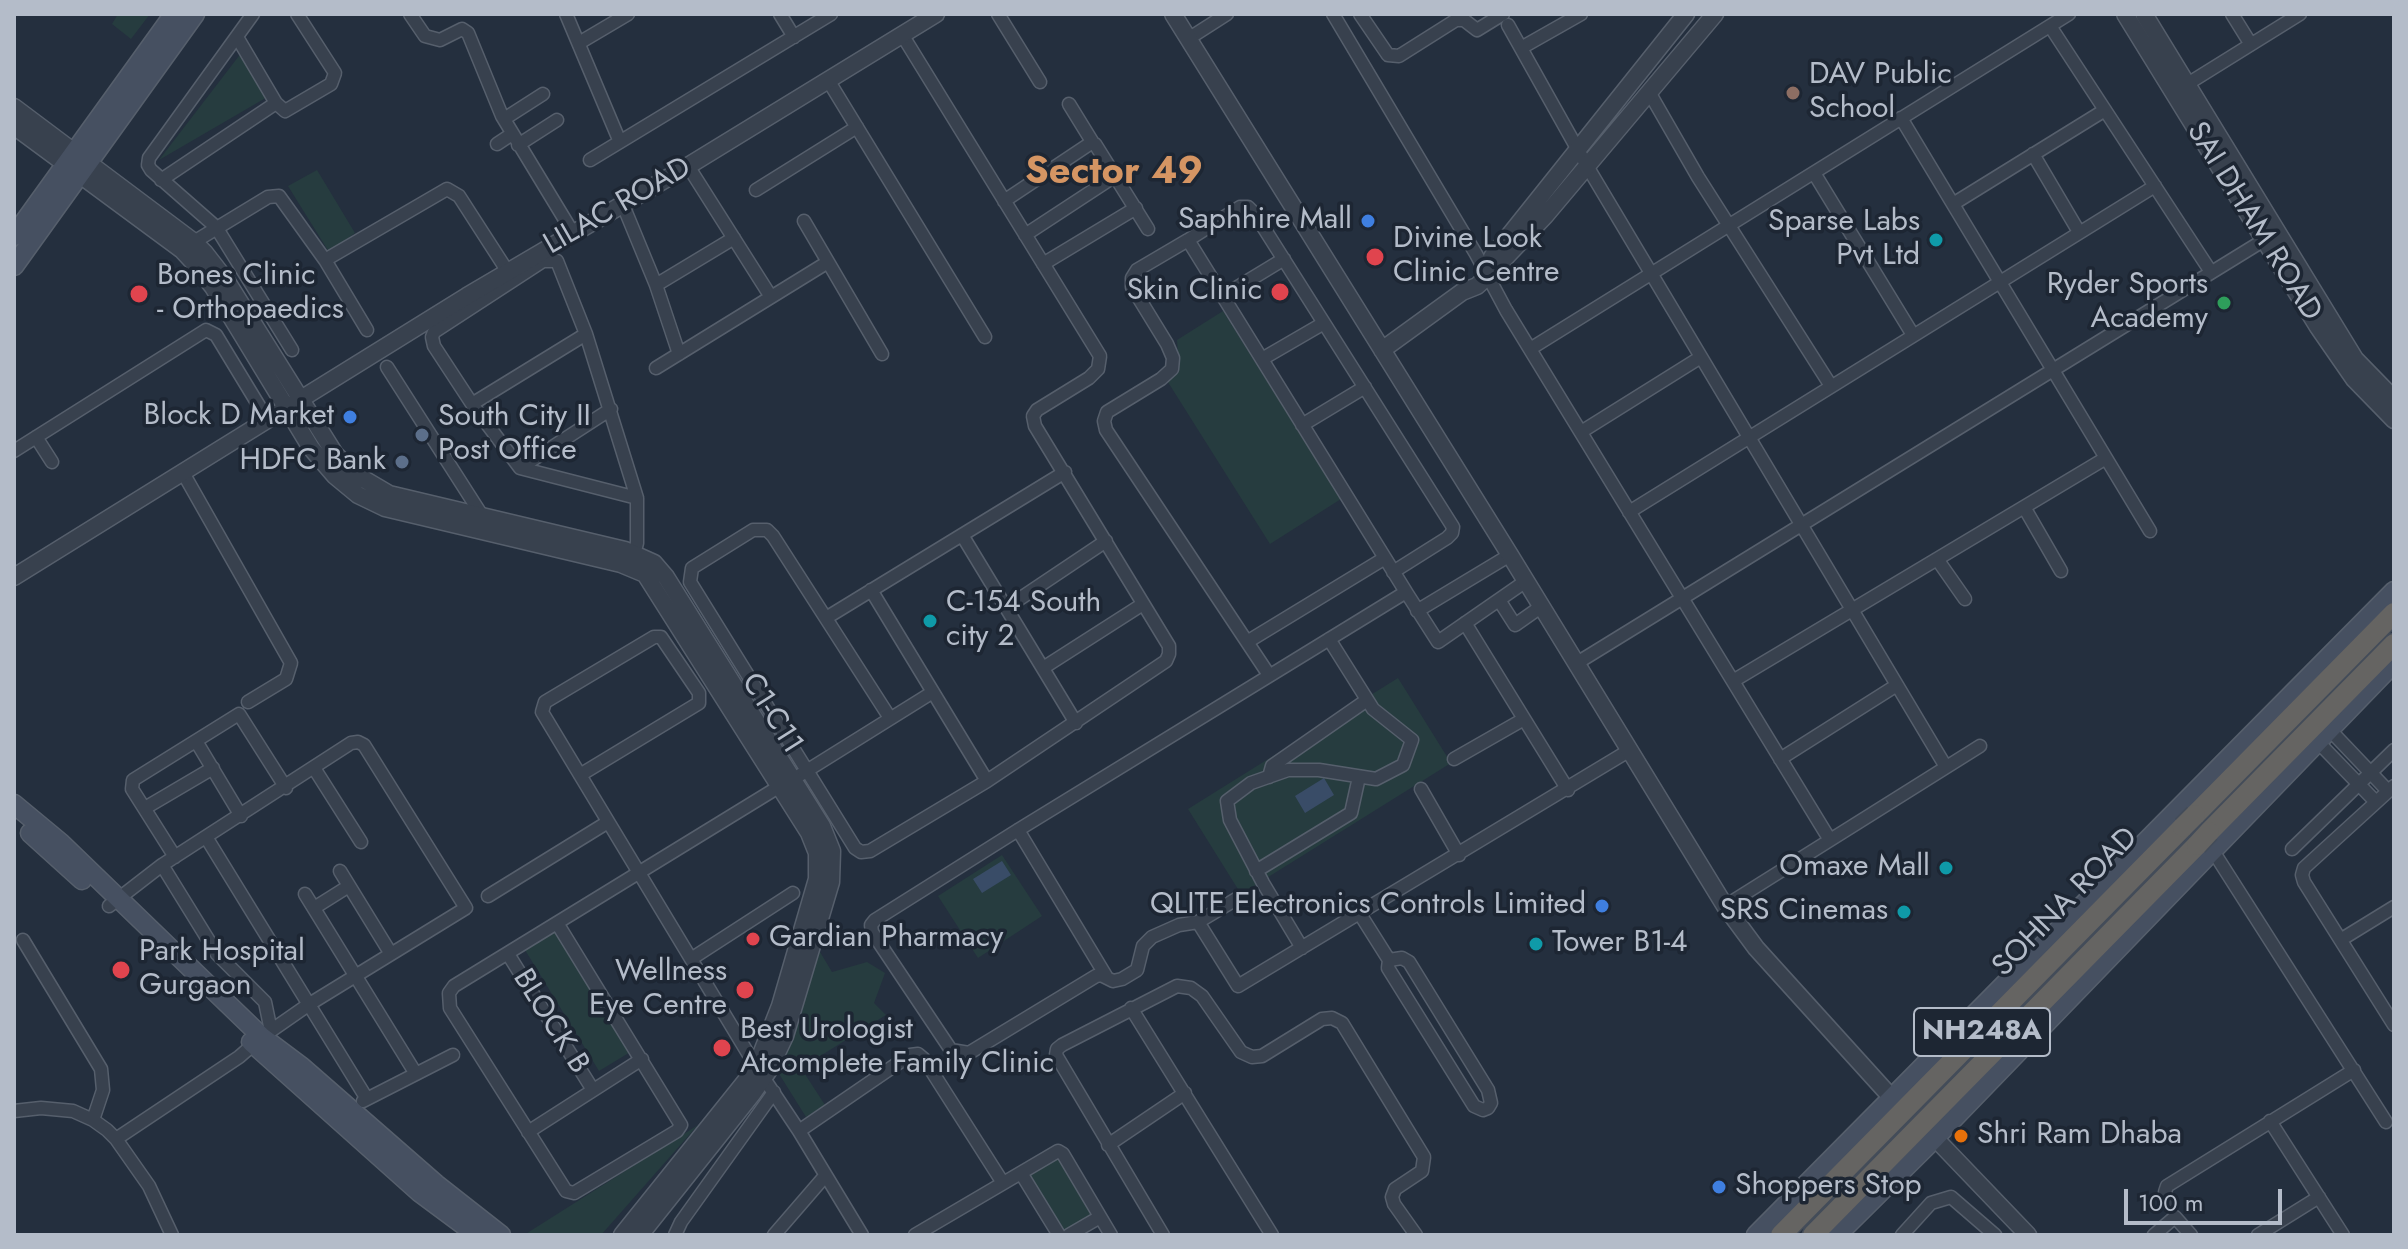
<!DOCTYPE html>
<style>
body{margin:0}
#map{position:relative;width:2408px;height:1249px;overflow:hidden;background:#242f3e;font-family:Jost,sans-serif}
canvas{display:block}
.frame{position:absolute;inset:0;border:16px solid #b4bcc9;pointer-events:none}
.scale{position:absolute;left:2124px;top:1189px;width:158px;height:36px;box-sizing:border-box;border:4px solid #b4bcc9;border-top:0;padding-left:10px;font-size:24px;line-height:28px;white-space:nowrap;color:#b4bcc9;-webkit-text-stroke:6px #1d2633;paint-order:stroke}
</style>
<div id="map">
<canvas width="2408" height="1249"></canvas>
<div class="frame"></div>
<div class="scale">100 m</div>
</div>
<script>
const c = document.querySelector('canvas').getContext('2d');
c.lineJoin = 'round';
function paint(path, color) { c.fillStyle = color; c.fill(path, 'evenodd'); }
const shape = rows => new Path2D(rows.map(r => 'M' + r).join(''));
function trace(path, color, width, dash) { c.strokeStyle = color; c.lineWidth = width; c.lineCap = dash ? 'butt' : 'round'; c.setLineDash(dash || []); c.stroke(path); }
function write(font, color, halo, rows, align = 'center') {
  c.font = font + ' Jost,sans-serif'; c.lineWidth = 7; c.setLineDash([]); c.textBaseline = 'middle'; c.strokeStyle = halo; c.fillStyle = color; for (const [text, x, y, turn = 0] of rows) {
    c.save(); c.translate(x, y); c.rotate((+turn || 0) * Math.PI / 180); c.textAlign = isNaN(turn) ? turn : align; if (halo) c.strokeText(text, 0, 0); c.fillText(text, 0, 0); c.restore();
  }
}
paint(shape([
 [118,14,150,14,131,39,112,24],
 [242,52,269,96,159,160],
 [317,170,355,233,329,252,288,186],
 [1223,311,1341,499,1270,544,1166,379,1179,371,1177,340],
 [1398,678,1451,763,1241,894,1188,809],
 [1002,855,1042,916,978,958,938,896],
 [563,927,637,1048,599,1071,525,950],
 [817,947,832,972,867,962,885,973,874,1003,886,1015,801,1068,825,1105,806,1117,776,1069,802,1012],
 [698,1125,601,1235,524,1235],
 [1057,1154,1095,1215,1064,1234,1027,1172]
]), '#263c3f');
paint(shape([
 [1324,778,1334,795,1305,813,1295,796],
 [1002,861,1011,875,982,893,973,879]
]), '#394c67');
const minor = shape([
 [253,14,149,158,148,165,151,170,216,227,292,350],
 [410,14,425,36,440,40,462,29,468,33,502,116,573,233],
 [566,14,620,142],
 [780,14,794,37],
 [998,14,1040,82],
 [1333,14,1476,254,1506,310,1830,840],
 [1360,14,1388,55,1399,56,1456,20,1464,20,1477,30,1503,14],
 [2232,14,2250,43],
 [1508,25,1587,166,1946,767],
 [2050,26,2211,272],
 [237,37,276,103,285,111,331,84,335,73,297,14],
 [1188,39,1227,14],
 [579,43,628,14],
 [1521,48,1581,14],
 [828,80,985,337],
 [2181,88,2300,14],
 [1649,92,1698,177,1831,386],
 [1069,104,1093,143],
 [1901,118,2150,531],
 [504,119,543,94],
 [497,144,512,134],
 [518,145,557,120],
 [2033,154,2079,232],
 [590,160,831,14],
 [688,166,771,297],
 [1814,173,1913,335],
 [161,180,276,103],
 [756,190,857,127],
 [1004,201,1091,143,1095,144,1148,229],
 [1953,204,2105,110],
 [623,205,656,285,679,354],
 [804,221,882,354],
 [1025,235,1115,176],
 [1188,240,1137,270,1132,278,1132,287,1167,344,1173,358,1172,369,1161,379,1107,412,1104,421,1106,430,1269,675],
 [189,245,268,197,279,196,325,260,367,330],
 [325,260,447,189,459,196,508,272],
 [1043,264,1136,208],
 [656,285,734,238],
 [1223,296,1284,259],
 [1530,349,2069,14],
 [1262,359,1324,323],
 [387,367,481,514],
 [656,368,828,262],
 [472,404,586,334],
 [1302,425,1365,387],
 [1581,432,1701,357],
 [36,437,52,462],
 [14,451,206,330,216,335,267,419],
 [520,468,611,409],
 [182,471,291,663,286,679,248,702],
 [2024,507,2061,571],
 [1629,512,2155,186],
 [962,535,1076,723],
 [1385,558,1188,240,1240,207,1248,207,1255,214,1453,527,1452,533,1447,538,1393,572],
 [1937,559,1965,599],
 [632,562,637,543,637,498,586,334,557,261,543,261,434,332,432,337,434,346,472,404,520,468,637,498],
 [871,590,987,781],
 [1406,592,1438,642,1526,581],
 [1499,600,1515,625,1542,606],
 [1006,608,1106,541],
 [1417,611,1510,555],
 [826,618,1065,472],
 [1465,623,1568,790],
 [1577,663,2269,237],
 [1043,668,1143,604],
 [1733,681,2106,458],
 [890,718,773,536,767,530,753,530,692,568,690,582,855,848,861,852,870,851,987,781,1166,661,1169,654,1169,646,1035,426,1033,416,1037,410,1089,378,1098,369,1100,356,906,41],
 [2329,729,2388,791],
 [196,741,241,816],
 [2318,742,2376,802],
 [1454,759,1524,719],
 [1780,759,1897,685],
 [314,768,361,842],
 [580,775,699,703,699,693,661,637,654,637,545,702,542,712,755,1065,799,1131,862,1235],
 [800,775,933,692],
 [1269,777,1272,766,1367,700],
 [2394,786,2304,868,2302,875,2304,882,2394,1025],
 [1421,789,1459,855],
 [145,808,213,768],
 [2185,817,2213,851,2386,1122],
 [1018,830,1106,976],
 [206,837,367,1099],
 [2292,849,2394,750],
 [175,857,132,789,133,780,239,714,286,788],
 [162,865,217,954,265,1002,271,1031],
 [340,871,391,954],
 [1256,871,1351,813,1359,777],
 [305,894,416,1074],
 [488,896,608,822],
 [1238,898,1198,922,1179,925,1152,937,1143,946,1137,970,1122,979,1113,981,1101,975,1096,976,969,1053,951,1050,872,932,871,925,875,920,1018,830,1406,592,1385,558,1247,642],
 [109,906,162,865,351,743,358,742,364,745,466,908,308,1005,262,1037,239,1057,116,1139],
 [1725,906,1980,746],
 [314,908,349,886],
 [1360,914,1389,960,1388,968,1474,1106,1483,1110,1488,1108,1491,1103,1488,1090,1409,962,1402,958,1389,960],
 [1198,922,1238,986,1630,750],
 [557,923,681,1125,677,1131,574,1193,566,1191,450,1008,449,993,454,986,785,783],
 [2342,939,2394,907],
 [23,940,101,1069,103,1090,93,1120],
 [1302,948,1263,883,1230,820,1227,801,1251,783,1288,770,1319,770,1376,779,1403,765,1412,740,1373,709,1329,639],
 [508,954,593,1090],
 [691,959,793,893],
 [1131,1008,1272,1235],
 [363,1101,453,1055],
 [14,1111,41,1108,73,1111,93,1120,107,1130,116,1139,149,1186,172,1235],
 [2270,1121,2343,1235],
 [799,1131,910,1055,918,1054,924,1059,1003,1183],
 [528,1132,642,1059],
 [1108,1145,1185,1093],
 [1021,1173,1059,1235],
 [2169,1203,2165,1192,2167,1186,2354,1070],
 [675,1235,681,1222,774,1092],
 [774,1235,825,1176],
 [915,1235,1058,1151,1063,1154,1111,1235],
 [1069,1235,1100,1217],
 [1163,1235,1056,1055,1057,1049,1062,1045,1177,986,1191,988,1202,996,1241,1052,1252,1057,1262,1056,1322,1019,1332,1018,1342,1023,1424,1157,1422,1171,1395,1189,1392,1197,1394,1204,1416,1235],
 [1902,1235,1931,1203,1951,1197,1995,1235],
 [2154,1235,2175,1217,2191,1235],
 [2258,1235,2319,1197]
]);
const tertiary = shape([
 [1173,14,1510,555,1725,906,1756,948,1891,1097],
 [2125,14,2318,327,2354,379,2394,420],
 [2144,14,2355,359,2394,399],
 [14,107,194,242,205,253,226,280,335,454,355,474,389,494,625,550,654,563,666,577,822,826,832,851,831,882,785,1036,769,1070,753,1093,640,1235],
 [14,126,182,250,194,263,213,287,311,448,335,476,358,495,385,508,621,564,645,574,809,833,817,853,817,879,780,1006,762,1052,748,1078,622,1235],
 [1492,257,1686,14],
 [1382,350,1462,292,1477,286,1487,277,1545,216,1715,14],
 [14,577,467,296,688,166,936,14],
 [1935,1138,2028,1235]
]);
const secondary = shape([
 [14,236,174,14],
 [14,266,195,14],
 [14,804,61,843,262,1037,302,1067,436,1184,501,1235],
 [30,833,82,880],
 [251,1042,419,1192,477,1235],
 [1756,1235,2394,591],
 [1837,1235,1935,1138,2394,663]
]);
const trunk = shape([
 [2195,815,2394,613],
 [2209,832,2394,644],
 [1781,1235,2183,827],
 [1813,1235,2197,845]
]);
trace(minor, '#565f6c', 15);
trace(tertiary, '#565f6c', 19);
trace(secondary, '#565f6c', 21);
trace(trunk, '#434c59', 23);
trace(minor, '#38414e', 12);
trace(tertiary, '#38414e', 16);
trace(secondary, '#465061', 18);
trace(trunk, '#656462', 20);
const trunkBridge = shape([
 [2183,827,2195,815],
 [2197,845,2209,832]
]);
trace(trunkBridge, '#434c59', 23, []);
trace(trunkBridge, '#656462', 20);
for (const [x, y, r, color] of [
 [1793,93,8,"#8d6e63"],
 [1368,221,8,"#3f7fe0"],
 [1936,240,8,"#0f9aa8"],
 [1375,257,10,"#e0444e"],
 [1280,292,10,"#e0444e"],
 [139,294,10,"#e0444e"],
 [2224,303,8,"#2e9e5b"],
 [350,417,8,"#3f7fe0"],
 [422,435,8,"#5c6f8a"],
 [402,462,8,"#5c6f8a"],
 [930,621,8,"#0f9aa8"],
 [1946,868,8,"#0f9aa8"],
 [1602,906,8,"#3f7fe0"],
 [1904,912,8,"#0f9aa8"],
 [753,939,8,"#e0444e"],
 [1536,944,8,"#0f9aa8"],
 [121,970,10,"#e0444e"],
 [745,990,10,"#e0444e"],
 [722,1048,10,"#e0444e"],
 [1961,1136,8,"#e8710a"],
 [1719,1187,8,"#3f7fe0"]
]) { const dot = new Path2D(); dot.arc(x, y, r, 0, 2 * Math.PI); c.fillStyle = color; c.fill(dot); trace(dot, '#1d2633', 3); }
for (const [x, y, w] of [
 [1982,1032,136]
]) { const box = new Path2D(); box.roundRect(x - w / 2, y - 24, w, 48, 6); c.fillStyle = '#1d2633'; c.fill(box); trace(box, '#b4bcc9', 2); }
write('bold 28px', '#b4bcc9', null, [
 ["NH248A",1982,1032]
]);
write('30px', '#b4bcc9', '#1d2633', [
 ["DAV Public",1809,76],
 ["School",1809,110],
 ["Saphhire Mall",1352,221,"right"],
 ["Sparse Labs",1920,223,"right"],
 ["Pvt Ltd",1920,257,"right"],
 ["Divine Look",1393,240],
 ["Clinic Centre",1393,274],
 ["Bones Clinic",157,277],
 ["- Orthopaedics",157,311],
 ["Ryder Sports",2208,286,"right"],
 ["Academy",2208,320,"right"],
 ["Skin Clinic",1262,292,"right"],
 ["Block D Market",334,417,"right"],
 ["South City II",438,418],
 ["Post Office",438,452],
 ["HDFC Bank",386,462,"right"],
 ["C-154 South",946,604],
 ["city 2",946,638],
 ["Omaxe Mall",1930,868,"right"],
 ["QLITE Electronics Controls Limited",1586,906,"right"],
 ["SRS Cinemas",1888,912,"right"],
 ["Gardian Pharmacy",769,939],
 ["Tower B1-4",1552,944],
 ["Park Hospital",139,953],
 ["Gurgaon",139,987],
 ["Wellness",727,973,"right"],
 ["Eye Centre",727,1007,"right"],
 ["Best Urologist",740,1031],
 ["Atcomplete Family Clinic",740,1065],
 ["Shri Ram Dhaba",1977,1136],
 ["Shoppers Stop",1735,1187]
], 'left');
write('30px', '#b4bcc9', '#1d2633', [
 ["LILAC ROAD",618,207,-30],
 ["SAI DHAM ROAD",2253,222,58],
 ["C1-C11",771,714,58],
 ["SOHNA ROAD",2066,903,-46],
 ["BLOCK B",550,1022,58]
]);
write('bold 38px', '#d59563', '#1d2633', [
 ["Sector 49",1114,174]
]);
</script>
